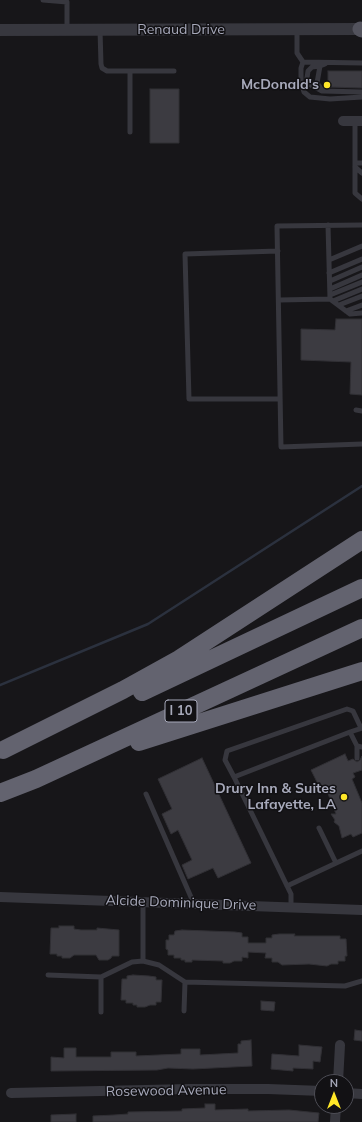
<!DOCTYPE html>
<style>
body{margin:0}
#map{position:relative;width:362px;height:1122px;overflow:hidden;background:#171619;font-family:Mulish,sans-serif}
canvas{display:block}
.north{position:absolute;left:314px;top:1074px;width:40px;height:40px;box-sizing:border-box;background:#121114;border:1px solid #4e4e56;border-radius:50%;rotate:0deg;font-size:11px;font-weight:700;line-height:16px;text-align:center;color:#a7a9ba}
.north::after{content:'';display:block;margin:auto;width:14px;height:18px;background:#ffe728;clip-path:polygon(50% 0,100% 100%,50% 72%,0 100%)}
</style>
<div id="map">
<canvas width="362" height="1122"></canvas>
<div class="north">N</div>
</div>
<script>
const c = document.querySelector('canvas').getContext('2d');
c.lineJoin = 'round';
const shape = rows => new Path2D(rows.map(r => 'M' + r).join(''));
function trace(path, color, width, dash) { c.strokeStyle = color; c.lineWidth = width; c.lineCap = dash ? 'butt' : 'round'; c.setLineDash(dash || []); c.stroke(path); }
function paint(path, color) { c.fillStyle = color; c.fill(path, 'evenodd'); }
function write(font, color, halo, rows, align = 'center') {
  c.font = font + ' Mulish,sans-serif'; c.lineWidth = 3; c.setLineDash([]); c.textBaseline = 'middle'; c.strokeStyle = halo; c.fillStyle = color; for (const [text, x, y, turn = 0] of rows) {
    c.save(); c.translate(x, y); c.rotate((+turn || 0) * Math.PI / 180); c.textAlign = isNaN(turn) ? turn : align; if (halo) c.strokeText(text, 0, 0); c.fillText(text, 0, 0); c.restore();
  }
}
trace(shape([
 [0,685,148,624,362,486]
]), '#2b313e', 2.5);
const building = shape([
 [328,71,362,71,362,88,328,87,328,71],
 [150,89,179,89,179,143,150,143,150,89],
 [336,319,362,319,362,395,350,394,351,362,301,360,301,329,335,330,336,319],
 [345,754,348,761,353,759,357,762,360,760,362,756,362,770,353,773,355,777,352,779,362,803,362,833,353,837,351,834,342,838,339,826,334,822,335,820,331,814,336,814,327,791,322,792,311,770,345,754],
 [202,758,251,863,218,878,213,868,188,879,182,865,192,860,178,830,171,834,162,814,172,809,158,779,202,758],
 [59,926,74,926,74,929,81,930,97,930,97,928,119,930,119,956,112,956,111,958,108,960,99,960,96,955,74,955,70,958,62,958,62,956,57,956,57,954,50,954,51,928,59,928,59,926],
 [182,930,235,932,242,933,242,937,248,937,248,943,266,943,266,938,272,938,272,935,279,934,295,934,294,936,340,936,340,939,346,939,347,956,345,956,345,961,338,961,338,964,331,964,327,966,309,964,282,965,278,962,272,962,272,958,265,958,266,953,248,952,248,958,242,957,242,961,234,961,230,963,223,963,223,961,192,960,192,962,185,962,185,960,181,960,181,958,174,958,174,955,168,955,168,950,166,949,166,940,169,940,169,935,174,935,175,931,182,930],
 [133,975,149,976,156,977,156,980,162,980,161,1002,156,1002,156,1005,150,1005,145,1007,137,1007,137,1005,133,1005,133,1003,126,1003,126,1000,121,1000,122,979,127,979,127,976,133,975],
 [261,1001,275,1002,274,1011,261,1010,261,1001],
 [355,1030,362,1031,362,1041,354,1040,355,1030],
 [251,1040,252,1066,193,1069,168,1068,157,1070,51,1071,51,1057,64,1058,64,1048,76,1048,76,1057,111,1057,111,1052,136,1052,136,1056,181,1054,181,1049,200,1049,200,1055,238,1053,238,1044,241,1044,241,1041,251,1040],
 [299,1045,322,1047,320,1062,313,1061,313,1069,293,1068,293,1071,271,1069,272,1054,299,1056,299,1045],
 [205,1104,215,1104,215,1110,248,1109,248,1111,289,1110,319,1113,318,1122,93,1122,93,1116,114,1115,128,1114,128,1112,182,1111,182,1109,205,1108,205,1104],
 [76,1114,76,1122,51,1122,51,1115,76,1114]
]);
paint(building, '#3c3b41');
trace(building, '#313035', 1);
trace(shape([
 [43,0,67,2,67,29],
 [100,30,101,64,102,68,107,71,174,71],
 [297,30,297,53,303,62],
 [362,63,303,62,301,68,301,82,304,92,310,97,330,99,362,97],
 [325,64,320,66,317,83,323,91,362,92],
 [320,66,312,67,308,71,307,78,309,84,322,91],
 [130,71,130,132],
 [355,121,355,193,362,199],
 [355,163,362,163],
 [355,167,362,173],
 [328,225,330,299,350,314,362,313],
 [362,225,277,226,281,447,362,444],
 [278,251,185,254,189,399,280,399],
 [329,260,362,246],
 [329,273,362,259],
 [330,281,362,267],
 [330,289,362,275],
 [330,295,362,282],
 [279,300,330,299],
 [333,301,362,289],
 [339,305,362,296],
 [346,311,362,305],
 [356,410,362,411],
 [362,728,350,732,357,746,362,747],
 [357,758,357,746],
 [234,777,225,760,227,751,347,709,353,711,361,728],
 [146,794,194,904],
 [319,828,336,863],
 [287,886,362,851],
 [143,902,143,961],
 [291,907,291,894,234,777,350,732],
 [48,975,101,977,132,962,143,961,159,965,185,982,345,986,362,981],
 [184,1011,185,982],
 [101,1012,101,977]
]), '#37373e', 5);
trace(shape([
 [343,121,362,121],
 [0,897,362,910],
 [338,1082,340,1045],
 [11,1093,190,1089,268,1089,322,1091],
 [346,1093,362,1094],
 [335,1122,336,1106]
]), '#37373e', 10);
trace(shape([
 [0,30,362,29]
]), '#37373e', 12);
trace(shape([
 [360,29,362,30]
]), '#53535d', 15);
trace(shape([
 [142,692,362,588],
 [139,742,362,671],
 [3,750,123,690,179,659,362,540],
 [0,793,36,779,362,628]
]), '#63636f', 18);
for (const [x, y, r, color] of [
 [327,85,4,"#ffe728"],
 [344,797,4,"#ffe728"]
]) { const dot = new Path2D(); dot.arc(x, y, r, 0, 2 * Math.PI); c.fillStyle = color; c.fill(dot); trace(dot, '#121114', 1.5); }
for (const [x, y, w] of [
 [181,711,32]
]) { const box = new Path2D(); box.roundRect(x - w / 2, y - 11, w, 22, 3); c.fillStyle = '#121114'; c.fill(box); trace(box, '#a7a9ba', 1); }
write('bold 13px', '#a7a9ba', null, [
 ["I 10",181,711]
]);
write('14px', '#a7a9ba', '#121114', [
 ["Renaud Drive",181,30],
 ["Alcide Dominique Drive",181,903,2],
 ["Rosewood Avenue",166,1091,-1]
]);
write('bold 14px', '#a7a9ba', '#121114', [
 ["McDonald's",319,85],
 ["Drury Inn & Suites",336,789],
 ["Lafayette, LA",336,805]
], 'right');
</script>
